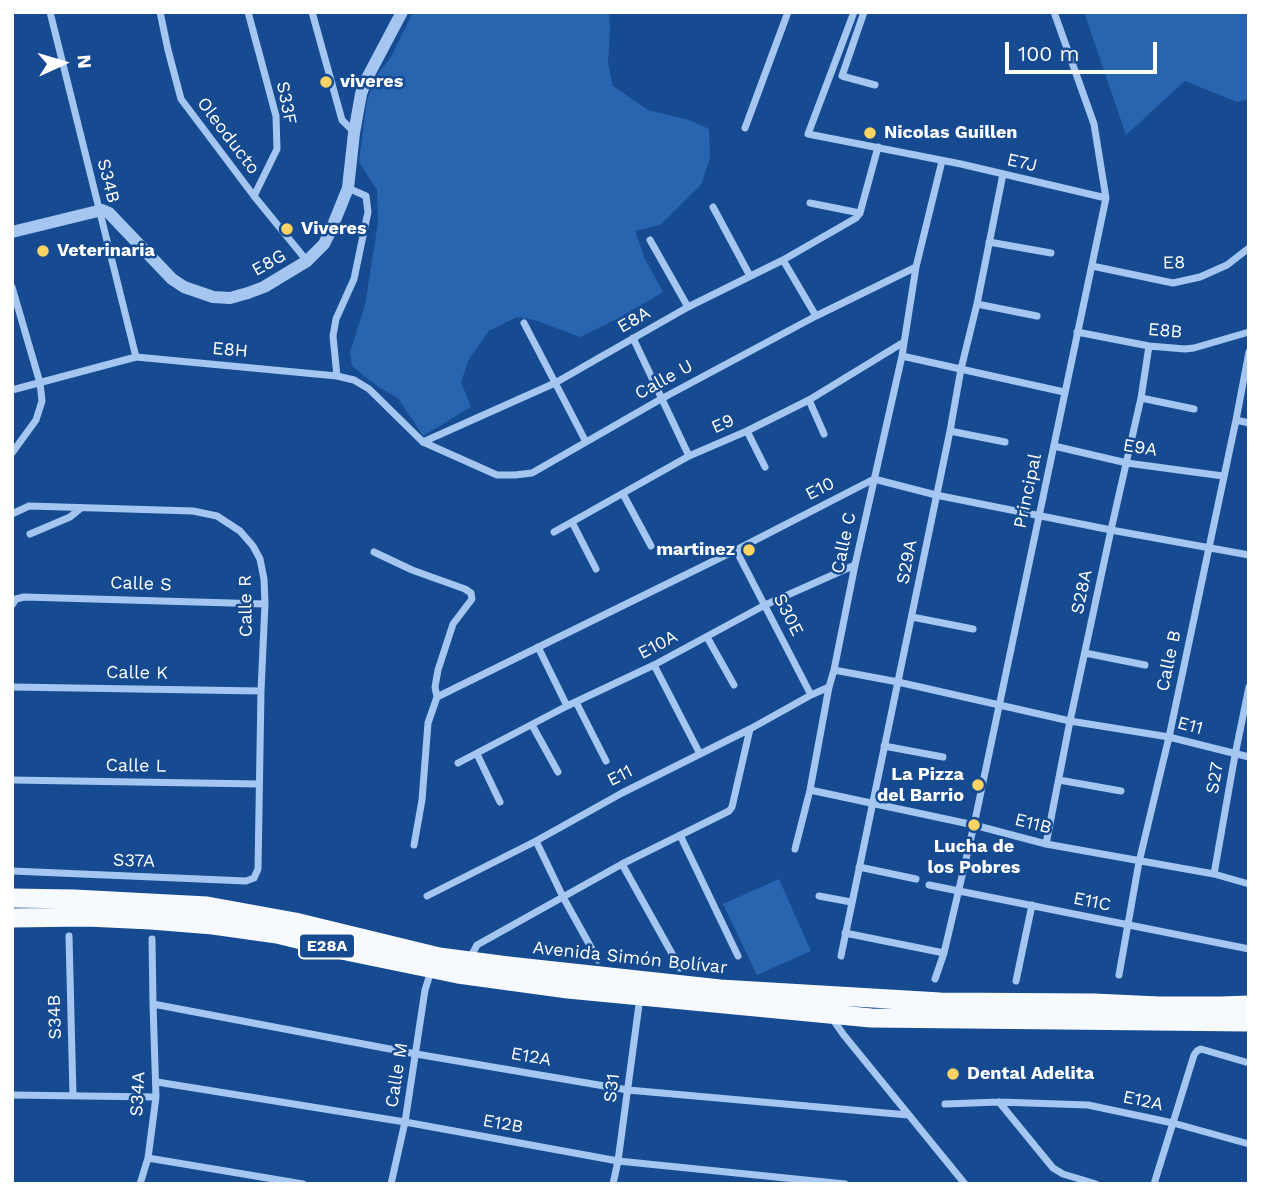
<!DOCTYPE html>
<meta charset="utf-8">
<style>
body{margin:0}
#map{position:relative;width:1261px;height:1196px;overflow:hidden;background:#164b91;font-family:"Work Sans",sans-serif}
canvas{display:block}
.frame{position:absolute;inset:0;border:14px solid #fff;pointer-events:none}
.north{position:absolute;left:28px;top:28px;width:70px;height:70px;-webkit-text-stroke:5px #164b91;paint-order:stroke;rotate:86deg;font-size:19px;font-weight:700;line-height:28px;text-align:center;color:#fff}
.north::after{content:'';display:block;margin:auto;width:24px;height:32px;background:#fff;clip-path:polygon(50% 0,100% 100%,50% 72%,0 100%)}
.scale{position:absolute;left:1005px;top:42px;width:152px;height:32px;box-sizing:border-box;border:4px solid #fff;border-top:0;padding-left:9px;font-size:21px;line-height:24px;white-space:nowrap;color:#fff;-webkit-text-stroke:5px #164b91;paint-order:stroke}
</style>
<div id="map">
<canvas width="1261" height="1196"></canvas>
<div class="frame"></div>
<div class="north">N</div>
<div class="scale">100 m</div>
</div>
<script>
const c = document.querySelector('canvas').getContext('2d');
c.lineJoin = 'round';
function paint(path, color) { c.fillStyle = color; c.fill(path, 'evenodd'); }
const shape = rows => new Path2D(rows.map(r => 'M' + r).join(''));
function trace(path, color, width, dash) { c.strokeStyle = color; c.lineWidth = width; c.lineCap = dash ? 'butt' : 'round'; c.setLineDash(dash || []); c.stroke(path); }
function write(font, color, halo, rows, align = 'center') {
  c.font = font + ' "Work Sans",sans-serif'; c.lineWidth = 5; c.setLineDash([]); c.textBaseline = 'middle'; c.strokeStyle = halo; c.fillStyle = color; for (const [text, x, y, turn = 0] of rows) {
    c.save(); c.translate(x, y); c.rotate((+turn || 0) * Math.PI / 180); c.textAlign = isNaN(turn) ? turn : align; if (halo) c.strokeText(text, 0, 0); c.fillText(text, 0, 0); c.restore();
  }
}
paint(shape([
 [413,12,609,12,610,29,608,62,613,86,648,110,689,120,709,129,710,158,701,185,660,225,635,231,645,259,663,292,619,318,580,337,535,320,517,317,489,331,469,359,461,382,471,407,423,436,398,398,377,386,352,366,350,352,365,305,378,223,377,190,359,162,367,100,377,75,391,57],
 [1084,12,1249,12,1249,99,1237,102,1185,81,1126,135],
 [779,879,811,951,757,975,723,904]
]), '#2864b0');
trace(shape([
 [50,12,136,357],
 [160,12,168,50,181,99,254,196,307,261],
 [248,12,276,116,277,149,254,196],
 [312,12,342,120,354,132],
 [854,12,808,134,961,164,1106,198],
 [864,12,842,76,875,85],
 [745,128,788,12],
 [810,203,860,213],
 [713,207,750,276],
 [650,240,688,307],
 [989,242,1051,253],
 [783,260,816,316],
 [1092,266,1173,283,1200,277,1227,265,1249,248],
 [12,287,40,383,42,401,36,420,12,453],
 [977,304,1037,316],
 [524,323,586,442],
 [1077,332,1149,346,1185,349,1194,348,1249,332],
 [633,338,689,456],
 [902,356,1064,392],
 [337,376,333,336,336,319,354,279,368,212,366,196,348,188],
 [12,390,136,357,337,376,354,380,369,389,423,442,497,475,515,475,532,473,661,399,816,316,916,267],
 [1141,398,1194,409],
 [809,400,824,434],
 [1236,420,1249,423],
 [747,431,765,467],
 [950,431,1005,442],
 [423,442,555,383,688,307,783,260,856,218,860,213,878,147],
 [1054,446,1127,463,1223,476],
 [623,494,651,546],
 [12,514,29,506,193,511,217,516,240,531,253,546,260,559,264,579,265,604,261,691,258,869,254,878,246,881,12,871],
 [572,522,596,569],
 [554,532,689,456,747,431,809,400,904,342],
 [30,534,70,517,81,508],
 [736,550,811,695],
 [374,552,412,570,465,589,471,593,472,599,453,624,438,670,435,687,437,697,428,723,422,800,414,845],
 [12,605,16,599,24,597,265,604],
 [912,617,973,629],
 [707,637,734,685],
 [538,647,567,706],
 [1085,653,1145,665],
 [654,665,700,754],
 [834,670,898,682,1070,721,1169,737,1249,757],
 [12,687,261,691],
 [437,697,736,550,874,479,936,495,1111,530,1249,555],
 [576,702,606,761],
 [532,725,558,772],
 [884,746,943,757],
 [477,754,500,802],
 [458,763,567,706,654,665,765,605,855,565],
 [12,780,259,784],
 [1059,780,1121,791],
 [810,790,974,825,1046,844,1214,874,1249,884],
 [680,835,738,956],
 [536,841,563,897,598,960],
 [1046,844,1070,721,1111,530,1141,398,1149,346],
 [795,849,810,790,829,687,834,670,855,565,902,356,916,267,942,161],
 [622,864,680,968],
 [859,867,916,879],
 [1214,874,1235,755,1249,687],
 [929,885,1249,949],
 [427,896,536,841,622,793,750,729,811,695,829,687],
 [819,896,851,902],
 [845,933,944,953],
 [69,936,73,1096],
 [841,956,950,431,961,369,977,304,1003,174],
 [469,960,477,945,622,864,729,811,732,807,750,729],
 [1119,975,1139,862,1169,737,1236,420,1249,352],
 [935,979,944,953,974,825,1106,198,1094,124,1054,12],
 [1016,981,1032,905],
 [153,1004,416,1054,628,1090,908,1115],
 [832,1018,843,1034,965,1184],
 [157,1082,405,1122,618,1161,845,1184],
 [12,1095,156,1097],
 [999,1102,1053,1168,1063,1174,1096,1184],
 [945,1104,999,1102,1088,1105,1173,1123,1249,1144],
 [148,1158,303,1184],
 [140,1184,148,1158,156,1097,153,1004,152,939],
 [391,1184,405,1122,425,990,431,971],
 [613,1184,618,1161,640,997],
 [1154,1184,1194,1055,1197,1051,1201,1049,1249,1063]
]), '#a4c6f0', 7);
trace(shape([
 [12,232,102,210,109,213,172,279,184,287,213,297,230,298,248,293,264,287,307,261,324,244,331,230,348,188,354,133,361,94,366,80,402,12]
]), '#a4c6f0', 12);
trace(shape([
 [12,898,74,899,207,906,295,922,439,957,508,966,720,989,940,1002,1094,1003,1159,1006,1221,1006,1249,1005],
 [12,918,87,917,151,920,213,925,277,934,351,952,458,974,568,989,871,1018,1249,1022]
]), '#f6faff', 19);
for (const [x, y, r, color] of [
 [326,82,7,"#ffd463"],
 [870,133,7,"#ffd463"],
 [287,229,7,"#ffd463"],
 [43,251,7,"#ffd463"],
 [749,550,7,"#ffd463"],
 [978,785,7,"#ffd463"],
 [974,825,7,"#ffd463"],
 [953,1074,7,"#ffd463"]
]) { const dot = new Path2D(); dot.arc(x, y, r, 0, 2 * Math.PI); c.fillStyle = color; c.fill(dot); trace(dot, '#164b91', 2.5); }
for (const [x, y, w] of [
 [327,946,56]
]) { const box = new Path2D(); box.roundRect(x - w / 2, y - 12.5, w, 25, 5); c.fillStyle = '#164b91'; c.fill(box); trace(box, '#fff', 2); }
write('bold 16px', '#fff', null, [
 ["E28A",327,946]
]);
write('bold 18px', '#fff', '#164b91', [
 ["viveres",340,82],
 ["Nicolas Guillen",884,133],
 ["Viveres",301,229],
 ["Veterinaria",57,251],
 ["martinez",735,550,"right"],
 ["La Pizza",964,775,"right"],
 ["del Barrio",964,796,"right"],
 ["Lucha de",974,847,"center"],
 ["los Pobres",974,868,"center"],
 ["Dental Adelita",967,1074]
], 'left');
write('18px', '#fff', '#164b91', [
 ["S33F",286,103,79],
 ["Oleoducto",228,136,53],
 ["E7J",1022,163,13],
 ["S34B",108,181,76],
 ["E8G",269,263,-29],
 ["E8",1174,263,-1],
 ["E8A",634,320,-30],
 ["E8B",1165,331,5],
 ["E8H",230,350,5],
 ["Calle U",664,380,-29],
 ["E9",723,424,-24],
 ["E9A",1140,448,9],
 ["E10",820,489,-27],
 ["Principal",1028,491,-78],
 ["Calle C",844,543,-78],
 ["S29A",907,562,-79],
 ["Calle S",141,584,2],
 ["S28A",1082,592,-78],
 ["Calle R",246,606,-91],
 ["S30E",788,615,63],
 ["E10A",658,645,-28],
 ["Calle B",1169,661,-78],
 ["Calle K",137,673,1],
 ["E11",1190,726,15],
 ["Calle L",136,766,1],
 ["E11",620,776,-27],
 ["S27",1215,778,-80],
 ["E11B",1033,824,14],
 ["S37A",134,861,2],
 ["E11C",1092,902,11],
 ["Avenida Simón Bolívar",630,958,6],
 ["S34B",55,1017,-92],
 ["E12A",531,1057,10],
 ["Calle M",397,1075,-81],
 ["S31",612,1088,-83],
 ["S34A",138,1094,-87],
 ["E12A",1143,1101,12],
 ["E12B",503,1124,10]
]);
</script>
